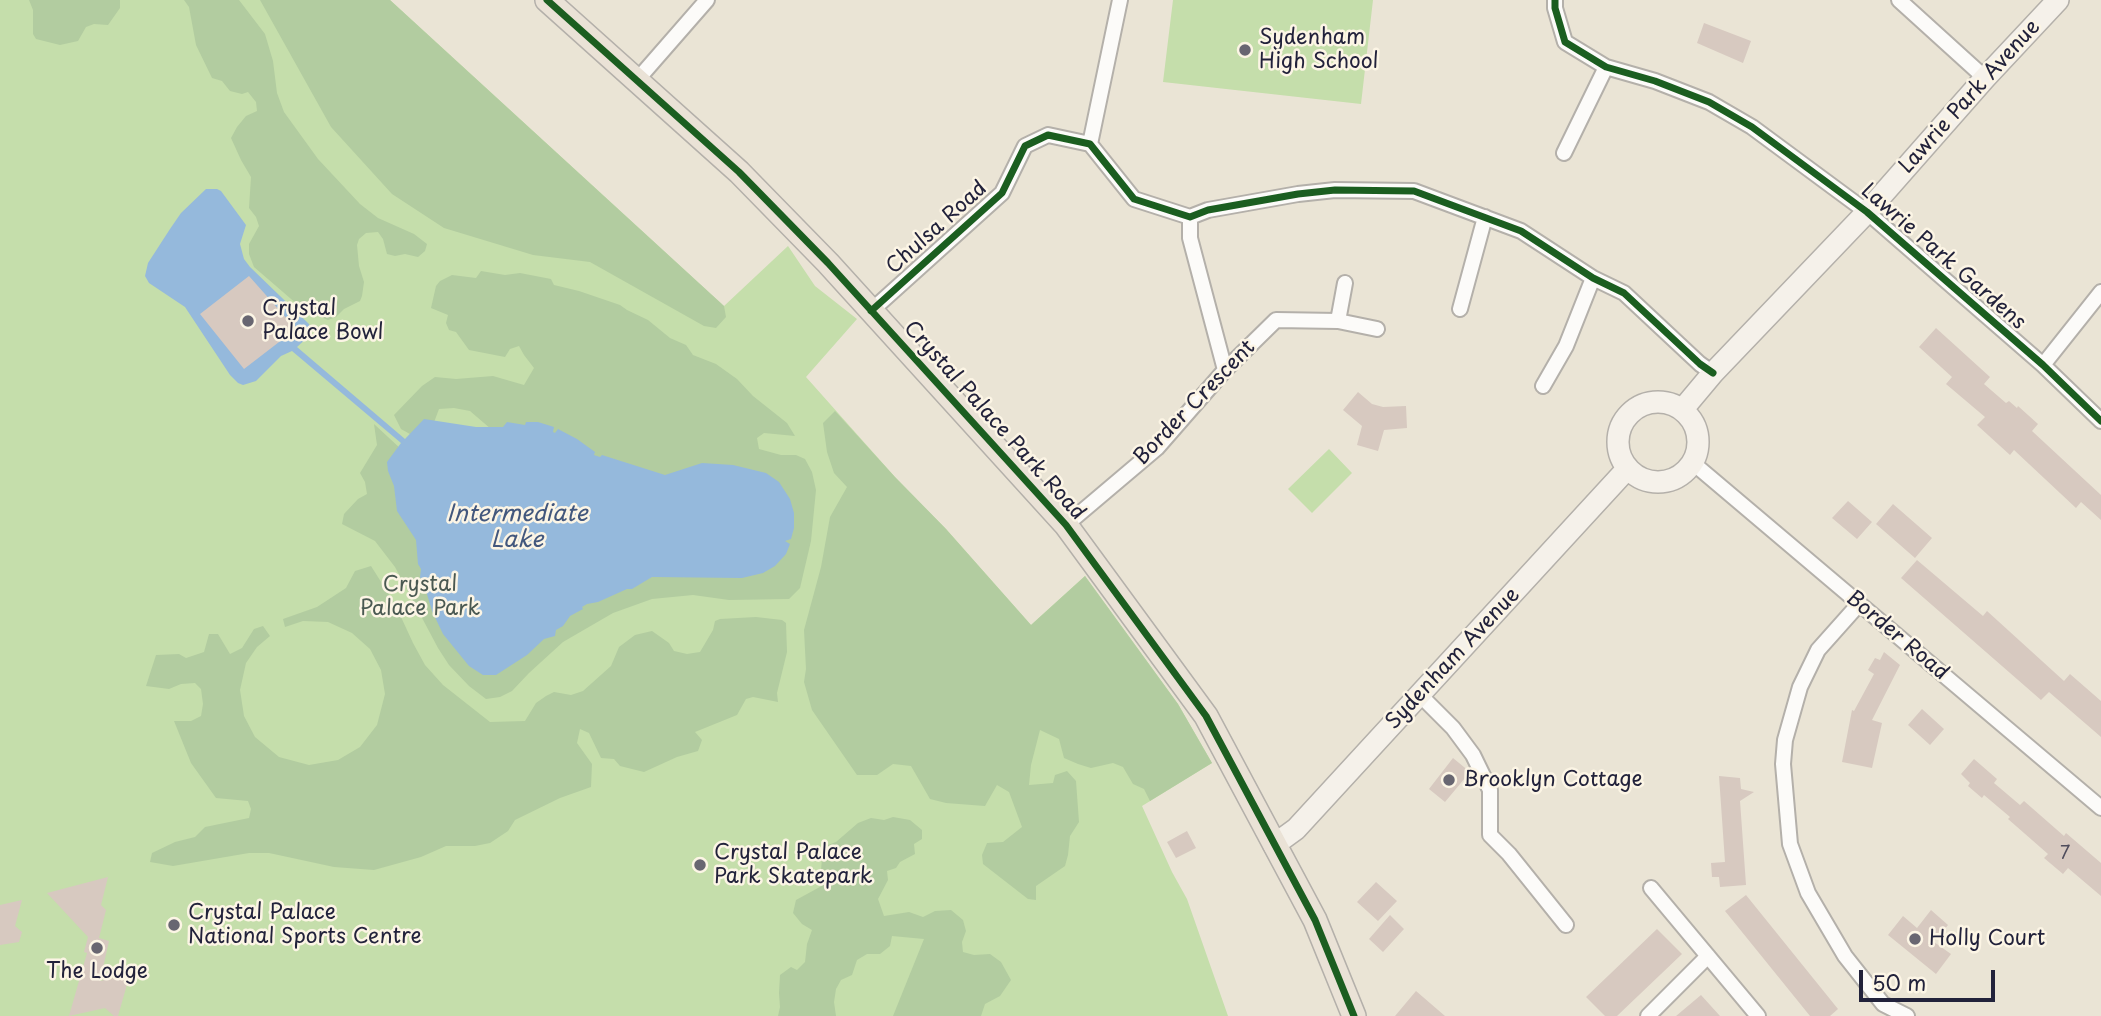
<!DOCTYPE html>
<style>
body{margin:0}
#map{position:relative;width:2101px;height:1016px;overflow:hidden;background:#eae4d5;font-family:"Playpen Sans",sans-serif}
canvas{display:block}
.scale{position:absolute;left:1859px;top:970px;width:136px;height:32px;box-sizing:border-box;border:4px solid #22223b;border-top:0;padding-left:9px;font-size:21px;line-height:24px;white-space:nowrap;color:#22223b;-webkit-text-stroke:5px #fcf5e5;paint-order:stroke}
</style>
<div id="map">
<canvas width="2101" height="1016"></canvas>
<div class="scale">50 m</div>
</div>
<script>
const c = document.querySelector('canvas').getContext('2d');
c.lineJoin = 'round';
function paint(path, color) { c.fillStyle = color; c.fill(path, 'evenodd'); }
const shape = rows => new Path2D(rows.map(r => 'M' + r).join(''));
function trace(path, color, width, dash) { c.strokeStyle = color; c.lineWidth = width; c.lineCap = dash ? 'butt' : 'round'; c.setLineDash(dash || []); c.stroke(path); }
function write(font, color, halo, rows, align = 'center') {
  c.font = font + ' "Playpen Sans",sans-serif'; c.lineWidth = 5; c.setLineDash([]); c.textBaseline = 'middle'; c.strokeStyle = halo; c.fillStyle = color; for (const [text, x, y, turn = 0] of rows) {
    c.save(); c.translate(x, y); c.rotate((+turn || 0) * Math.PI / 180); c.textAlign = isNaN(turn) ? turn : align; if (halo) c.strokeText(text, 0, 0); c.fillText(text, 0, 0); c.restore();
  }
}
paint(shape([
 [0,0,390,0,724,306,788,246,815,286,857,319,806,377,895,477,946,529,1031,625,1085,576,1178,704,1212,763,1142,806,1172,872,1187,899,1228,1016,0,1016],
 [1173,0,1373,0,1361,104,1163,82],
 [1329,449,1352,473,1312,513,1288,489]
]), '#c5deab');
paint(shape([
 [29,0,120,0,120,8,108,25,94,24,86,27,78,41,60,45,36,39,33,34,33,10],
 [184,0,239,0,265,34,273,61,277,93,284,112,318,159,360,204,378,218,414,234,427,244,425,251,418,257,405,254,395,256,387,254,383,239,378,232,366,233,359,239,357,245,359,266,364,282,362,296,360,301,344,309,336,317,328,320,305,311,254,267,249,254,249,244,259,226,256,217,249,208,251,177,241,160,231,138,237,127,246,116,257,111,256,102,248,92,242,94,230,91,222,81,212,78,196,45,189,7],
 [260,0,390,0,724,306,726,317,716,328,704,326,590,262,533,255,444,228,392,194,331,127],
 [481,271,505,275,520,273,551,279,554,285,579,291,620,305,627,310,648,320,670,338,686,345,693,355,716,364,737,379,753,396,787,423,795,436,764,433,757,438,759,449,781,455,796,455,805,459,812,472,816,490,811,541,800,588,789,599,729,600,693,595,652,599,613,613,563,642,529,673,512,691,500,697,486,699,469,686,449,665,438,648,395,567,375,541,342,524,344,514,358,499,367,494,365,482,360,473,377,445,374,424,402,450,691,482,498,435,470,411,454,408,439,409,430,433,417,438,401,429,394,415,422,386,435,377,456,379,493,376,524,385,534,368,524,355,519,346,510,349,505,357,469,350,456,332,449,330,446,323,448,315,431,308,436,286,440,281,452,275,476,278],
 [835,411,895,477,946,529,1031,625,1085,576,1178,704,1212,763,1150,801,1144,789,1133,784,1123,767,1113,763,1091,768,1078,764,1064,758,1059,739,1040,730,1031,765,1029,785,1053,783,1055,775,1067,771,1076,781,1079,822,1070,836,1068,855,1065,866,1036,886,1036,900,1028,899,983,864,982,855,987,843,1003,842,1022,827,1009,792,997,785,985,806,946,803,930,799,911,766,893,764,877,775,857,775,812,710,804,682,806,669,804,630,821,567,830,517,847,487,834,473,827,452,823,423],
 [371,566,395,604,413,643,425,665,443,685,490,722,525,721,536,703,546,696,554,692,571,695,583,691,611,666,619,647,635,635,652,631,669,643,674,651,687,654,700,652,713,630,715,621,720,619,756,617,782,620,786,623,787,652,777,693,778,702,753,697,746,699,737,715,695,732,702,740,698,751,677,757,644,772,620,766,614,759,601,758,589,733,580,729,577,743,592,764,591,787,560,798,515,820,508,831,490,843,475,846,446,846,421,857,374,870,334,867,269,853,249,853,173,866,150,862,152,853,175,842,195,837,205,827,249,818,251,809,248,801,216,798,191,763,174,721,191,721,201,716,203,704,201,689,195,683,181,684,169,689,146,686,156,655,179,654,186,658,204,652,209,634,218,634,230,654,242,648,254,629,263,626,270,636,257,647,246,663,240,690,244,716,255,737,279,757,309,765,338,760,360,747,377,725,385,694,381,670,370,649,352,633,328,622,303,621,285,627,283,619,317,607,346,588,355,571],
 [893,817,910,820,922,830,922,839,914,844,915,854,900,862,896,868,887,871,888,880,878,899,884,916,909,912,923,917,935,911,951,910,963,920,966,931,962,942,963,952,974,955,990,954,1001,962,1011,980,1000,996,985,1004,981,1016,893,1016,924,939,892,936,890,946,880,954,867,954,857,960,852,975,841,980,836,989,834,1002,836,1016,778,1016,780,1007,779,993,780,975,791,967,797,970,805,962,807,944,812,930,802,924,793,913,796,900,829,882,821,870,823,847,836,842,858,823,871,818,884,820]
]), '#b2cca0');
paint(shape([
 [206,189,217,189,221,191,246,225,240,244,244,259,250,267,309,324,312,333,297,347,405,439,424,419,476,427,503,427,507,422,525,425,526,422,538,422,554,427,553,432,555,433,558,429,577,439,595,452,594,455,600,457,602,455,665,475,702,463,733,465,766,473,779,482,790,499,794,513,794,528,791,539,785,541,790,544,786,554,775,566,763,573,742,578,652,577,632,589,627,589,598,602,587,604,582,607,583,609,570,616,563,626,556,630,555,636,544,639,527,655,496,675,483,675,469,666,443,634,432,611,424,584,420,577,421,569,418,564,416,540,397,511,394,486,388,471,387,462,401,443,292,351,281,356,256,381,243,385,238,383,230,375,185,307,149,283,145,276,148,263,170,229,181,213]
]), '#95b9dc');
paint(shape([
 [1704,23,1751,41,1743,63,1697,43],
 [249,276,296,329,244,369,200,314],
 [1936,328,1990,377,1984,384,2006,403,2009,401,2017,408,2018,406,2038,424,2032,431,2101,495,2101,520,2081,502,2076,508,2014,450,2010,455,1977,425,1985,417,1946,384,1952,377,1919,347],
 [1358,392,1372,404,1383,407,1406,406,1407,428,1384,430,1378,451,1357,445,1362,426,1343,410],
 [1848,501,1872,522,1857,539,1832,518],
 [1893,504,1932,538,1915,558,1876,524],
 [1917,560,1983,616,1987,611,2064,681,2070,674,2101,701,2101,737,2049,692,2041,700,1901,578],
 [1884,652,1900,665,1872,720,1882,723,1872,768,1842,762,1852,710,1854,711,1874,674,1868,670,1875,658,1880,660],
 [1922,709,1944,729,1930,745,1908,725],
 [1453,758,1470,772,1445,802,1429,789],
 [1974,759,1997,779,1994,783,2020,805,2024,801,2064,836,2066,833,2101,863,2101,896,2068,868,2063,874,2044,858,2048,854,2008,819,2010,817,1984,795,1982,798,1968,786,1970,783,1961,774],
 [1719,776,1740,778,1741,789,1754,792,1740,801,1746,885,1720,887,1719,877,1712,877,1711,863,1725,862],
 [1187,831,1196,848,1176,858,1167,842],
 [108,877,101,905,106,910,99,938,109,941,100,981,130,974,118,1016,114,1016,105,1008,69,1016,87,953,84,952,88,937,47,893],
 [1376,882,1397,901,1378,921,1357,902],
 [1746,895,1838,1009,1830,1016,1810,1016,1725,911],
 [22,900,15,926,22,932,19,942,0,945,0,905],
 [1931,910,1948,925,1934,942,1951,954,1936,974,1888,935,1903,916,1917,928],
 [1390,915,1404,929,1383,952,1369,939],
 [1657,929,1682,954,1617,1016,1605,1016,1586,997],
 [1416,991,1445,1016,1395,1016],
 [1701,995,1720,1016,1676,1016]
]), '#d7c9c0');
const street = shape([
 [1555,0,1555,8,1565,42,1606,67,1655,81,1709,102,1752,127,1867,212,2043,365,2101,421],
 [1899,0,1985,78],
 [638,79,707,0],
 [1090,144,1120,0],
 [1564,153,1606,67],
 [1190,217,1190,238,1225,370],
 [1460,309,1485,217],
 [871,311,1002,193,1025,146,1048,135,1090,144,1134,199,1190,217,1208,210,1298,194,1335,190,1414,191,1521,231,1593,278,1624,293,1700,364,1713,373],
 [1338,321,1345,283],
 [2043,365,2101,292],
 [1543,386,1566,346,1593,278],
 [1693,463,2101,808],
 [1066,525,1157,448,1225,370,1276,320,1338,321,1377,329],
 [1859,604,1818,650,1800,687,1785,740,1783,764,1790,844,1808,893,1845,956,1883,1004,1907,1016],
 [1420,695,1453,728,1473,755,1490,790,1490,835,1509,854,1566,925],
 [1651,888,1758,1016],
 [1648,1016,1708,956]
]);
const secondary = shape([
 '1618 442a40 40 0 1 1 80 0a40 40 0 1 1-80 0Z',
 [1682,410,1713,373,1867,212,1985,78,2058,0],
 [1274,845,1296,829,1627,469]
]);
const primary = shape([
 [547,0,739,172,828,263,1066,525,1206,716,1315,920,1354,1016]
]);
trace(street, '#b4b0aa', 18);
trace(secondary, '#b4b0aa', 24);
trace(primary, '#b4b0aa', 26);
trace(street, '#fcfbf9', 14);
trace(secondary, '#f5f1ea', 21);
trace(primary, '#eae2d6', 23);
trace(shape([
 [547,0,739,172,828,263,1066,525,1206,716,1315,920,1354,1016],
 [1555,0,1555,8,1565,42,1606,67,1655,81,1709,102,1752,127,1867,212,2043,365,2101,421],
 [871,311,1002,193,1025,146,1048,135,1090,144,1134,199,1190,217,1208,210,1298,194,1335,190,1414,191,1521,231,1593,278,1624,293,1700,364,1713,373]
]), '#1b5e20', 7);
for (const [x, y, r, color] of [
 [1245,50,7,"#686671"],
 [248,321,7,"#686671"],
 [1449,780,7,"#686671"],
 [700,865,7,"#686671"],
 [174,925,7,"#686671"],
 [1915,939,7,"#686671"],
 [97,948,7,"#686671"]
]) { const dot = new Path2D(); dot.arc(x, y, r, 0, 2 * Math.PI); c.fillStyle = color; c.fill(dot); trace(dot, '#fcf5e5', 2.5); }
write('18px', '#4f4c5c', null, [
 ["7",2065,854]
]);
write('21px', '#22223b', '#fcf5e5', [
 ["Sydenham",1259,38],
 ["High School",1259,62],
 ["Crystal",262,309],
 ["Palace Bowl",262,333],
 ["Brooklyn Cottage",1463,780],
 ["Crystal Palace",714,853],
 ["Park Skatepark",714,877],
 ["Crystal Palace",188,913],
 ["National Sports Centre",188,937],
 ["Holly Court",1929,939],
 ["The Lodge",97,972,"center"]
], 'left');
write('21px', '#22223b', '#fcf5e5', [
 ["Lawrie Park Avenue",1970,97,-48],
 ["Chulsa Road",937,228,-42],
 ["Lawrie Park Gardens",1943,257,41],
 ["Border Crescent",1195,403,-46],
 ["Crystal Palace Park Road",994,421,48],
 ["Border Road",1897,636,40],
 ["Sydenham Avenue",1453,659,-47]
]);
write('21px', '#4a5952', '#fcf5e5', [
 ["Crystal",420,585],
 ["Palace Park",420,609]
]);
write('italic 23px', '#42577d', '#fcf5e5', [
 ["Intermediate",517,515],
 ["Lake",517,541]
]);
</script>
